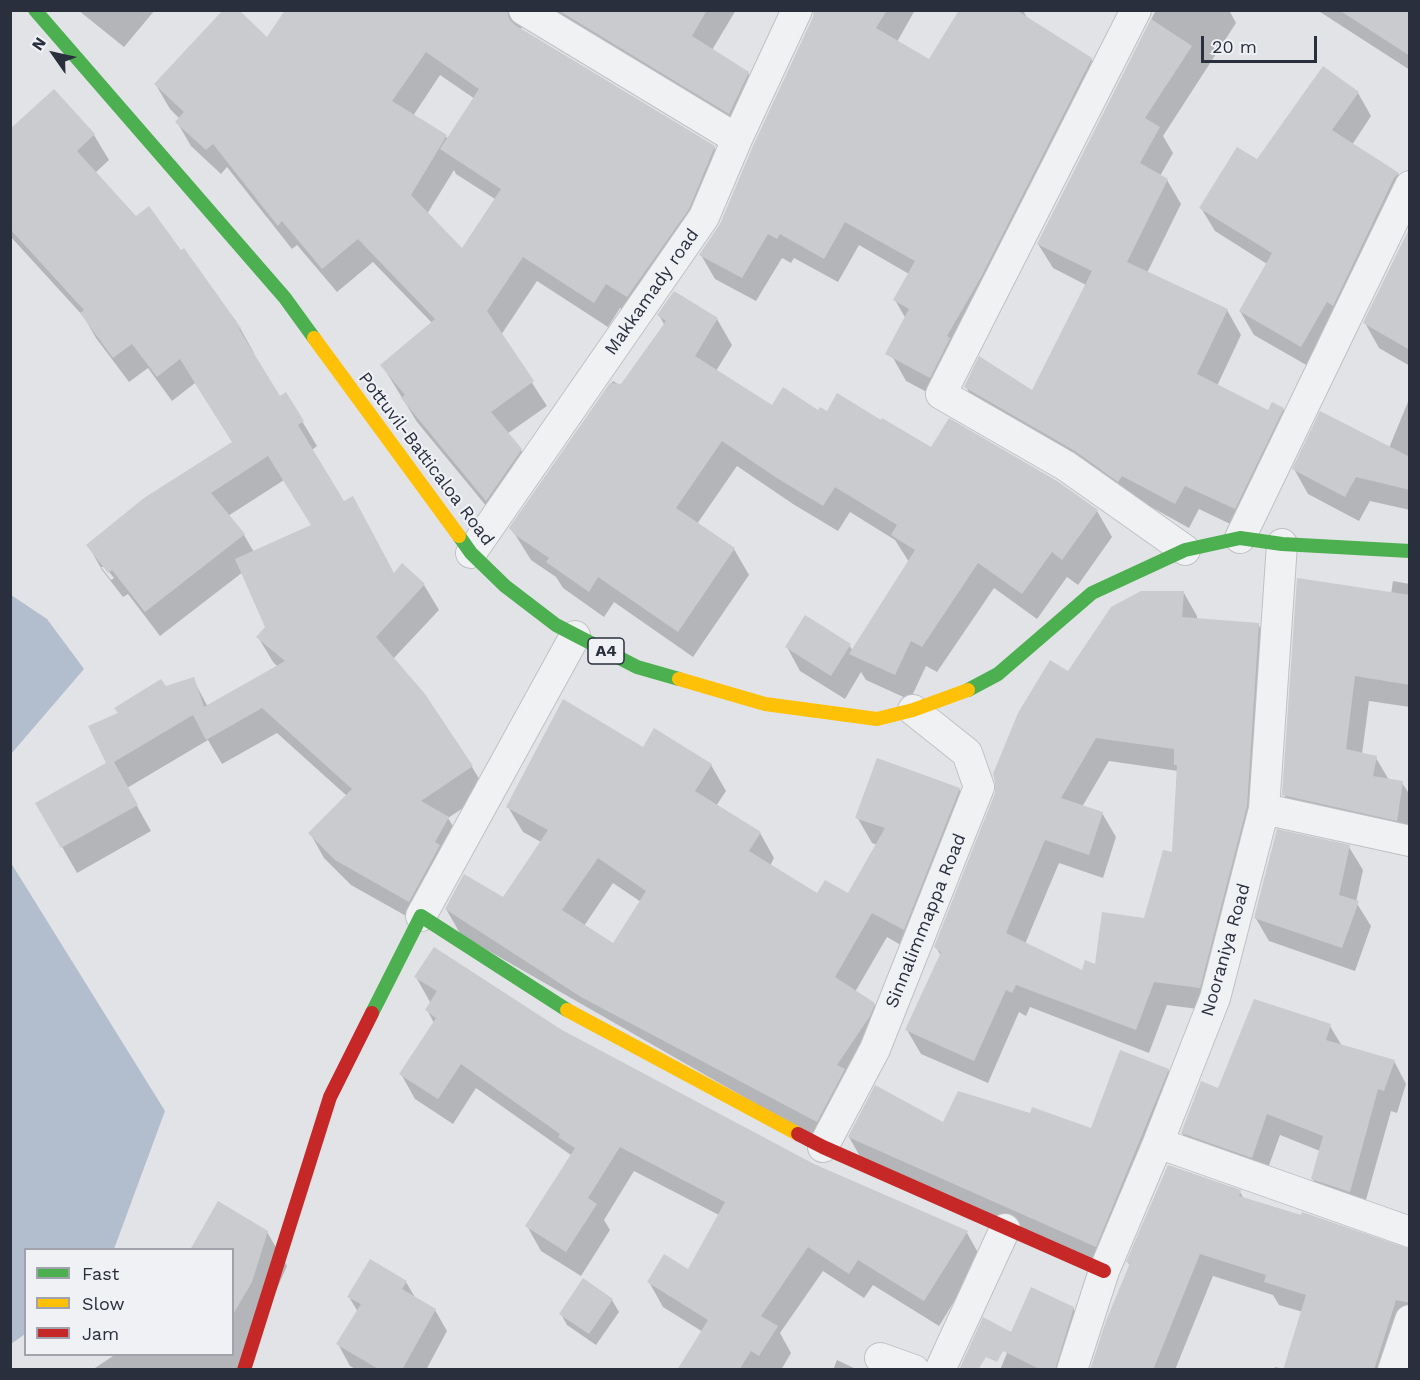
<!DOCTYPE html>
<style>
body{margin:0}
#map{position:relative;width:1420px;height:1380px;overflow:hidden;background:#e1e3e6;font-family:"Work Sans",sans-serif}
canvas{display:block}
.frame{position:absolute;inset:0;border:12px solid #2a2f3d;pointer-events:none}
.legend{position:absolute;left:24px;top:1248px;width:210px;height:108px;box-sizing:border-box;background:#eff1f5;border:2px solid #a0a3ab;margin:0;padding:8px 10px;list-style:none;font-size:18px;color:#2a2f3d}
.legend li{display:flex;align-items:center;gap:12px;height:30px}
.legend b{width:30px;border:2px solid #a0a3ab}
.north{position:absolute;left:24px;top:24px;width:60px;height:60px;-webkit-text-stroke:4px #eff1f5;paint-order:stroke;rotate:304deg;font-size:16px;font-weight:700;line-height:24px;text-align:center;color:#2a2f3d}
.north::after{content:'';display:block;margin:auto;width:21px;height:27px;background:#2a2f3d;clip-path:polygon(50% 0,100% 100%,50% 72%,0 100%)}
.scale{position:absolute;left:1201px;top:36px;width:116px;height:27px;box-sizing:border-box;border:3px solid #2a2f3d;border-top:0;padding-left:8px;font-size:18px;line-height:21px;white-space:nowrap;color:#2a2f3d;-webkit-text-stroke:4px #eff1f5;paint-order:stroke}
</style>
<div id="map">
<canvas width="1420" height="1380"></canvas>
<div class="frame"></div>
<ul class="legend">
<li><b style="height:8px;background:#4caf50"></b>Fast</li>
<li><b style="height:8px;background:#ffc107"></b>Slow</li>
<li><b style="height:8px;background:#c62828"></b>Jam</li>
</ul>
<div class="north">N</div>
<div class="scale">20 m</div>
</div>
<script>
const c = document.querySelector('canvas').getContext('2d');
c.lineJoin = 'round';
function paint(path, color) { c.fillStyle = color; c.fill(path, 'evenodd'); }
const shape = rows => new Path2D(rows.map(r => 'M' + r).join(''));
function trace(path, color, width, dash) { c.strokeStyle = color; c.lineWidth = width; c.lineCap = dash ? 'butt' : 'round'; c.setLineDash(dash || []); c.stroke(path); }
function write(font, color, halo, rows, align = 'center') {
  c.font = font + ' "Work Sans",sans-serif'; c.lineWidth = 4.5; c.setLineDash([]); c.textBaseline = 'middle'; c.strokeStyle = halo; c.fillStyle = color; for (const [text, x, y, turn = 0] of rows) {
    c.save(); c.translate(x, y); c.rotate((+turn || 0) * Math.PI / 180); c.textAlign = isNaN(turn) ? turn : align; if (halo) c.strokeText(text, 0, 0); c.fillText(text, 0, 0); c.restore();
  }
}
paint(shape([
 [11,595,47,619,84,669,11,754],
 [11,863,165,1111,114,1249,26,1250,25,1334,11,1344]
]), '#b2bdce');
paint(shape([
 [78,10,155,10,124,47],
 [287,10,736,10,712,50,748,73,762,98,744,138,522,26,521,30,714,147,728,172,642,321,620,308,608,327,537,281,501,335,547,406,507,434,521,450,535,475,501,524,417,422,382,365,432,323,373,262,337,292,297,245,292,249,227,167,221,174,191,146,177,122,180,119,170,109,156,85,268,40],
 [440,75,475,99,448,140,446,136,413,116],
 [454,170,456,174,495,199,462,251,427,214],
 [814,10,915,10,897,42,929,61,961,10,1023,10,1028,20,1091,59,1105,84,944,401,906,381,892,356,906,319,895,300,909,274,859,245,838,282,794,258,791,263,782,258,756,301,715,279,701,255,721,225,814,18],
 [1156,10,1229,10,1236,23,1163,136,1173,153,1160,176,1167,180,1181,204,1147,273,1227,310,1241,335,1217,386,1268,412,1283,409,1297,434,1249,533,1199,509,1189,528,980,412,966,387,1033,392,1086,285,1053,268,1038,244],
 [1317,10,1410,10,1410,70],
 [54,91,94,135,109,160,95,173,240,328,254,353,253,354,279,398,302,421,317,446,312,450,344,503,394,574,403,565,424,585,439,610,393,659,424,695,472,767,487,792,448,818,463,843,424,926,351,885,324,858,310,833,347,796,277,733,222,764,208,740,127,788,151,831,77,873,37,803,108,764,119,714,165,688,193,679,208,707,278,667,273,662,258,637,267,627,243,572,160,636,128,594,123,597,102,570,88,545,233,443,195,383,172,401,148,368,129,382,96,338,84,317,10,236,10,131],
 [284,480,313,526,254,552,244,535,228,516],
 [101,567,105,567,114,578,111,580],
 [1358,93,1371,116,1352,145,1398,174,1410,193,1315,370,1254,335,1240,311,1267,264,1215,231,1201,208,1258,161],
 [1410,228,1410,366,1379,348,1365,323],
 [659,315,717,319,732,345,716,371,772,407,819,412,931,449,1097,511,1112,537,1078,585,1067,577,1037,619,994,588,937,672,926,666,910,700,866,680,861,672,845,699,800,671,787,647,849,645,853,651,909,562,895,540,850,512,838,531,793,504,737,466,697,524,734,549,749,575,693,657,614,602,604,617,563,588,556,577,531,560,511,528,613,381,621,386,665,326],
 [1410,397,1410,510,1370,501,1359,521,1308,494,1294,469,1389,448],
 [1393,581,1410,584,1410,707,1369,701,1362,754,1376,758,1389,780,1402,783,1410,795,1410,845,1299,821,1284,795,1391,594],
 [1184,593,1197,616,1197,620,1258,624,1272,648,1260,831,1213,1011,1167,1005,1149,1053,1030,1007,1026,1016,1019,1012,988,1083,921,1054,907,1030,941,956,936,947,1068,673],
 [1109,761,1178,771,1174,854,1145,920,1096,966,1083,972,1025,944,1059,863,1103,878,1116,837,1102,813,1082,807],
 [644,749,711,765,726,791,716,806,760,833,774,858,770,866,818,895,849,895,877,845,872,843,857,817,959,789,974,815,918,955,887,937,855,992,874,1004,889,1030,831,1147,461,935,446,909,503,899,541,842,523,832,508,807],
 [613,883,641,902,614,945,584,926],
 [1349,847,1363,870,1356,902,1371,926,1355,971,1269,941,1255,917],
 [416,977,561,1031,814,1165,967,1233,981,1258,939,1326,873,1285,864,1298,823,1271,780,1333,791,1353,781,1370,679,1370,703,1332,663,1307,649,1282,689,1271,719,1215,634,1171,604,1220,610,1230,581,1276,541,1251,527,1226,571,1155,476,1088,453,1124,415,1099,401,1074,434,1023,427,1010,430,1002],
 [1330,1026,1342,1046,1394,1061,1406,1084,1397,1113,1391,1111,1362,1214,1325,1201,1312,1178,1320,1151,1280,1135,1264,1179,1195,1155,1182,1133,1219,1090],
 [1168,1070,1181,1093,1108,1268,862,1160,849,1137,944,1124,1092,1130],
 [1240,1192,1244,1199,1410,1251,1410,1333,1394,1370,1274,1370,1275,1367,1285,1369,1303,1312,1279,1305,1273,1295,1213,1276,1175,1370,1104,1370,1130,1266,1128,1262],
 [267,1232,287,1266,241,1370,92,1370,116,1354,232,1354,232,1250],
 [406,1282,416,1299,435,1310,447,1331,426,1370,357,1370,350,1366,338,1344,358,1312,349,1297],
 [1033,1290,1073,1308,1086,1330,1072,1370,1000,1370],
 [612,1300,619,1312,596,1345,567,1325,561,1314],
 [837,1360,858,1370,833,1370]
]), '#0003');
paint(shape([
 [223,10,239,10,267,37,285,10,507,10,509,19,515,25,715,146,689,209,627,297,606,284,594,303,523,257,487,311,534,381,491,412,522,449,486,501,401,398,405,395,380,365,435,319,358,239,322,269,282,221,278,226,213,144,206,150,175,122,184,112,154,84],
 [426,52,479,89,440,149,501,189,462,248,411,195,447,135,392,101],
 [558,10,707,10,692,36,749,72,729,114],
 [814,10,887,10,876,28,929,59,959,10,1016,10,1092,58,980,279,947,336,950,338,930,378,885,354,909,309,893,300,915,261,845,222,824,259,780,234,777,239,768,234,742,278,699,255,720,224,753,146,813,17],
 [1339,10,1410,10,1410,56],
 [1151,19,1192,46,1145,118,1160,127,1140,163,1168,179,1127,262,1228,309,1197,374,1268,410,1272,402,1284,408,1235,509,1185,486,1175,504,1122,476,1118,482,1075,451,964,387,979,356,1032,390,1092,271,1037,244],
 [1323,66,1359,92,1332,130,1399,173,1394,178,1333,306,1327,302,1301,347,1239,311,1272,253,1199,208,1237,147,1257,159],
 [54,89,95,134,77,151,136,216,149,206,181,250,184,248,241,328,239,329,280,396,286,392,304,421,298,425,344,501,353,496,394,573,402,563,425,584,376,637,425,694,473,766,421,801,449,817,435,842,440,845,409,902,335,860,308,833,352,789,262,708,206,740,193,715,114,762,138,805,61,848,35,803,106,763,88,726,118,713,114,708,161,679,166,686,194,677,204,707,285,661,256,637,265,627,235,559,311,525,268,456,211,493,245,534,145,612,112,570,108,573,86,545,144,498,232,442,180,359,157,377,132,344,113,358,80,313,84,310,10,229,10,129],
 [1410,227,1410,350,1363,323],
 [674,291,718,318,695,356,772,405,783,387,818,410,820,407,827,411,837,393,881,420,882,418,931,447,949,418,1057,481,1098,510,1062,560,1052,552,1022,594,978,563,922,647,911,641,895,675,849,654,915,550,891,535,897,525,835,487,823,506,777,478,722,441,676,508,735,548,678,632,598,577,589,592,546,562,549,558,514,534,509,528,610,383,621,384,666,321,657,315],
 [1320,411,1410,457,1410,490,1356,477,1345,497,1292,469],
 [1297,578,1410,595,1410,685,1355,676,1346,749,1377,756,1373,776,1403,781,1397,821,1282,795],
 [1141,591,1184,591,1182,617,1259,623,1247,806,1200,988,1154,982,1136,1030,1016,985,1012,993,1006,990,974,1061,905,1030,941,952,934,947,995,793,995,782,993,774,1018,713,1050,660,1068,671,1111,607],
 [1096,738,1174,749,1174,765,1177,765,1172,852,1163,850,1144,918,1102,912,1095,964,1085,960,1082,970,1006,933,1045,840,1089,855,1103,812,1061,798],
 [805,615,851,644,831,676,785,647],
 [563,699,643,747,654,728,712,764,695,791,761,832,749,851,817,893,825,880,848,893,885,828,855,818,877,758,960,788,904,930,872,913,835,977,875,1003,870,1016,837,1065,845,1069,817,1122,581,997,445,909,464,874,503,897,548,830,506,807],
 [598,858,646,891,613,943,562,910],
 [1277,829,1350,845,1339,895,1359,901,1342,948,1254,918],
 [434,947,562,1030,814,1164,968,1231,924,1301,858,1260,849,1274,808,1247,761,1316,778,1326,759,1356,751,1351,739,1370,677,1370,708,1320,647,1282,664,1254,688,1269,725,1202,620,1147,588,1198,597,1204,566,1252,525,1226,575,1148,558,1137,560,1134,461,1064,438,1099,399,1074,436,1018,425,1010,437,991,414,977],
 [1254,999,1331,1024,1326,1040,1395,1060,1384,1091,1378,1089,1350,1192,1311,1179,1323,1136,1267,1114,1252,1158,1181,1133,1201,1081,1218,1088],
 [1120,1050,1169,1069,1096,1247,848,1137,875,1085,943,1122,958,1091,1030,1113,1032,1107,1091,1128],
 [1168,1165,1241,1190,1239,1196,1301,1215,1302,1212,1410,1249,1410,1303,1396,1300,1374,1370,1283,1370,1306,1295,1264,1282,1266,1275,1200,1254,1153,1370,1090,1370,1106,1321,1130,1263,1126,1262],
 [218,1201,268,1231,252,1282,232,1316,232,1250,190,1250],
 [370,1259,407,1281,402,1289,436,1309,402,1370,380,1370,336,1344,361,1304,347,1297],
 [583,1278,613,1299,589,1334,559,1314],
 [1031,1287,1074,1307,1055,1370,1041,1370,1003,1351,997,1362,986,1357,978,1370,959,1370,983,1317,1011,1332]
]), '#c9cbce');
const street = shape([
 [524,10,737,139],
 [1136,10,941,394,1066,466,1185,550],
 [1240,538,1410,186],
 [471,553,704,217,737,139,797,10],
 [1264,809,1410,841],
 [421,916,575,636],
 [1158,1143,1410,1232],
 [823,1147,875,1049,979,787,967,753,913,710],
 [880,1358,914,1370],
 [940,1370,1005,1229],
 [1072,1370,1104,1271,1158,1143,1215,998,1264,809,1282,544],
 [1393,1370,1410,1320]
]);
trace(street, '#c0c1c4', 32);
trace(street, '#f0f1f3', 30);
trace(shape([
 [35,10,285,298,314,338],
 [459,536,471,553,505,586,556,625,637,667,679,679],
 [968,690,998,674,1092,593,1185,550,1240,538,1282,544,1410,551],
 [372,1013,421,916,567,1010]
]), '#4caf50', 14);
trace(shape([
 [314,338,459,536],
 [679,679,765,704,877,719,913,710,968,690],
 [567,1010,798,1134]
]), '#ffc107', 14);
trace(shape([
 [798,1134,823,1147,1104,1271],
 [244,1370,330,1097,372,1013]
]), '#c62828', 14);
for (const [x, y, w] of [
 [606,651,36]
]) { const box = new Path2D(); box.roundRect(x - w / 2, y - 13, w, 26, 4.5); c.fillStyle = '#eff1f5'; c.fill(box); trace(box, '#2a2f3d', 1.5); }
write('bold 16px', '#2a2f3d', null, [
 ["A4",606,651]
]);
write('18px', '#2a2f3d', '#eff1f5', [
 ["Makkamady road",652,292,-55],
 ["Pottuvil-Batticaloa Road",426,459,53],
 ["Sinnalimmappa Road",926,921,-68],
 ["Nooraniya Road",1226,950,-74]
]);
</script>
